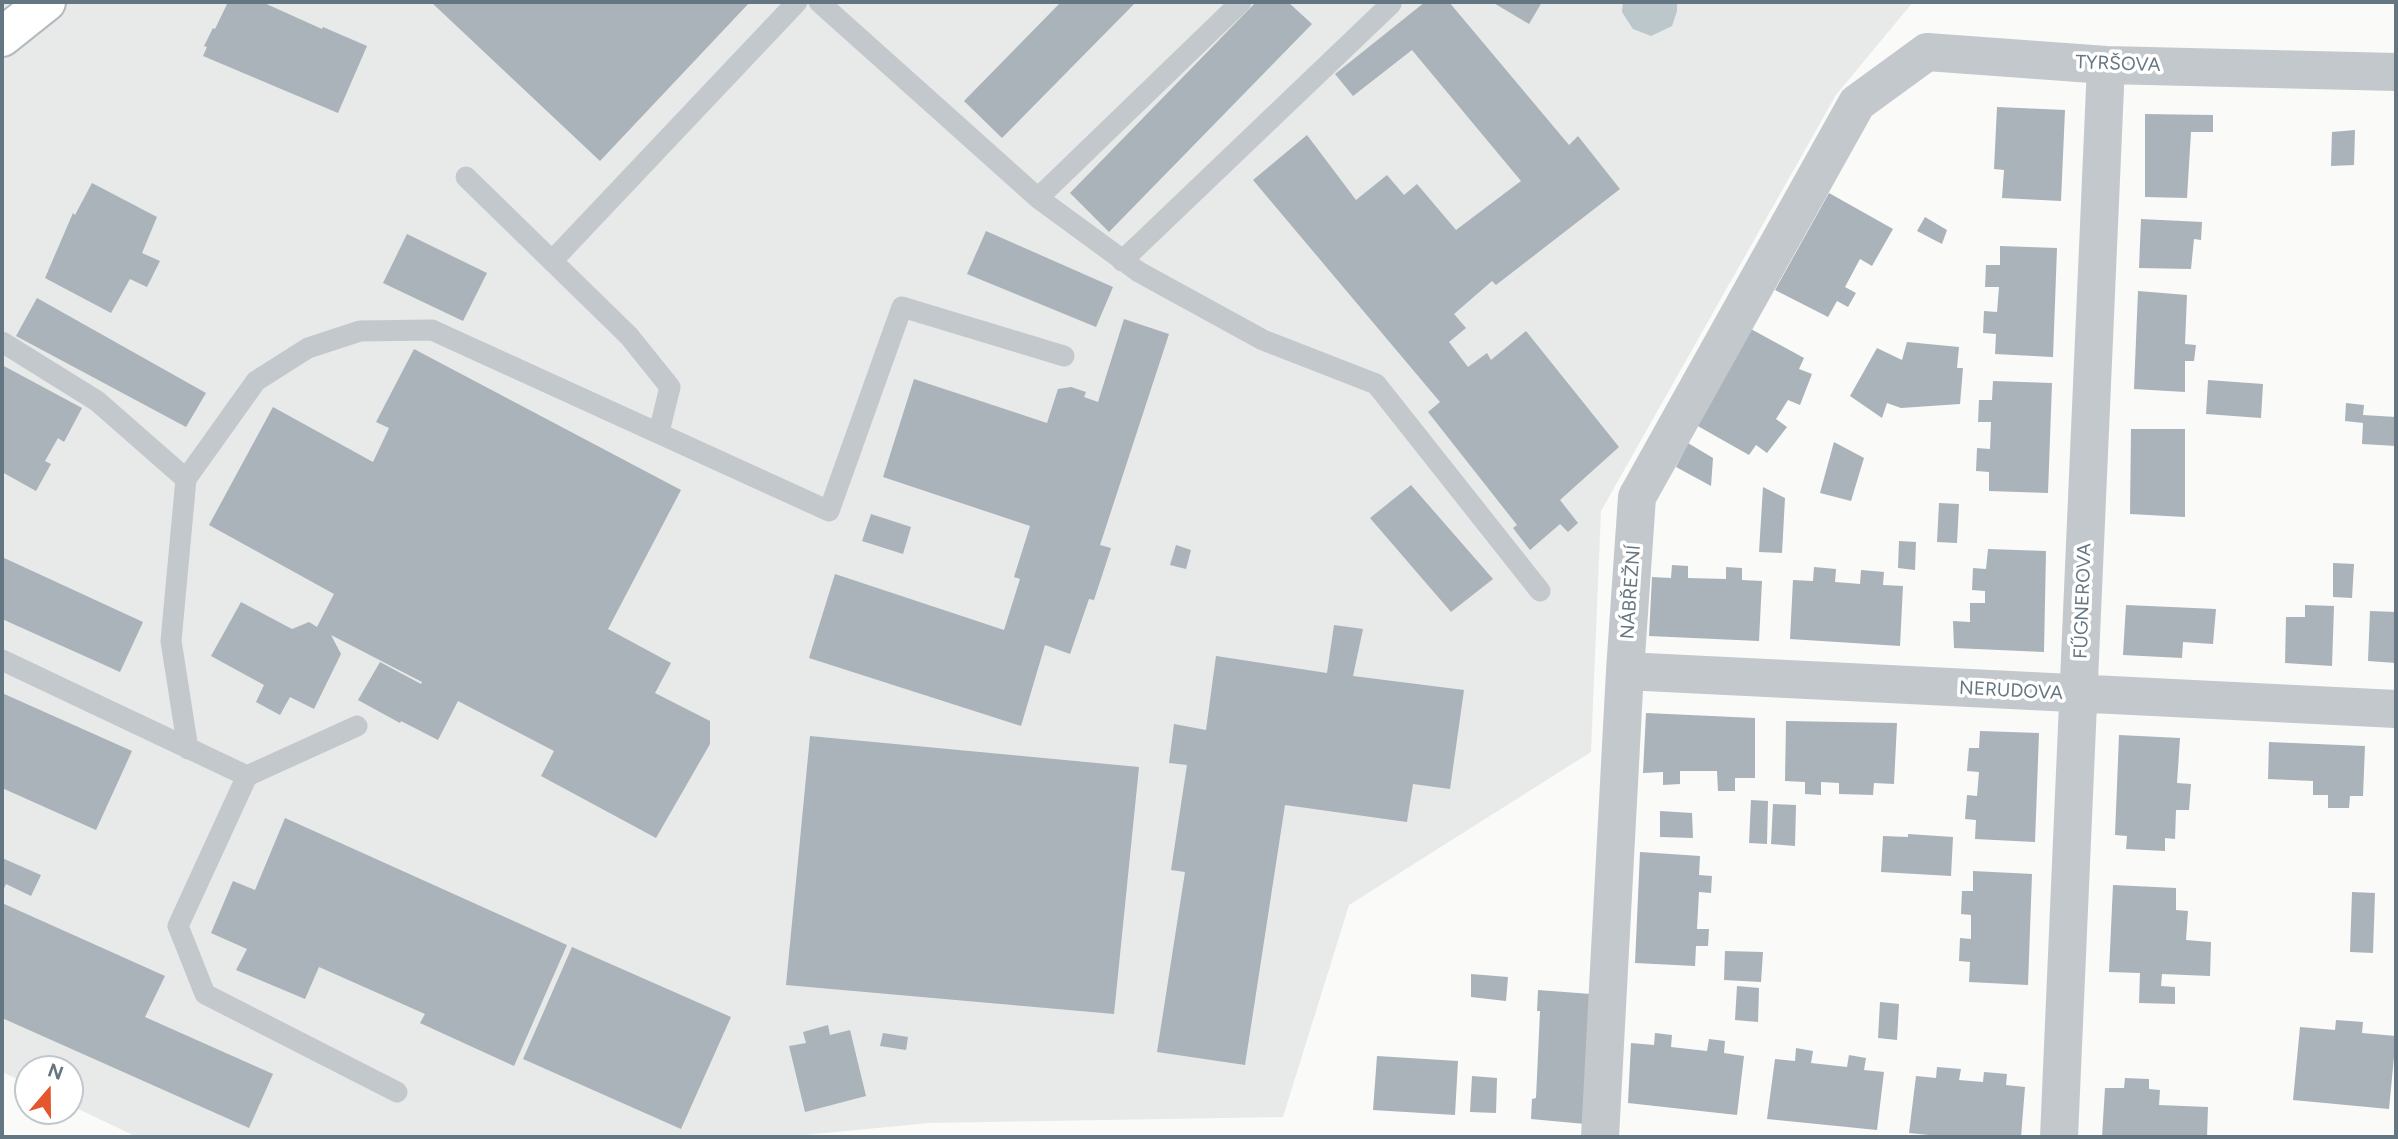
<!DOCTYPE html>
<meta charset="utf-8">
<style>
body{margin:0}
#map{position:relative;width:2398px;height:1139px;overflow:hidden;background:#fafaf8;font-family:Figtree,sans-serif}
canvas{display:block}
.frame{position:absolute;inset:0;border:4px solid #657683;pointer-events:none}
.north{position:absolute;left:14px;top:1055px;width:70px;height:70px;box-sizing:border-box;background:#fff;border:2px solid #c1c8cd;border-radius:50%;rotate:20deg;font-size:19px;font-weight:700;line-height:28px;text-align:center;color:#657683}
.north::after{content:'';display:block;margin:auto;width:24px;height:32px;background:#e4572e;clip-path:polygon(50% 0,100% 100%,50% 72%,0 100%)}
</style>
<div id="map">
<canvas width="2398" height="1139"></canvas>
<div class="frame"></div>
<div class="north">N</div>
</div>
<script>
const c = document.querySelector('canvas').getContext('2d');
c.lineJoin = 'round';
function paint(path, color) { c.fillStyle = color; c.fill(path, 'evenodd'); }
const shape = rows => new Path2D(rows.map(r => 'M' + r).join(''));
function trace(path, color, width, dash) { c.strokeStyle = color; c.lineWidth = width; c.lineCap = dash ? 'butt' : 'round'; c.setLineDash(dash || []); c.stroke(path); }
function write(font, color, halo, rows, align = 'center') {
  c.font = font + ' Figtree,sans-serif'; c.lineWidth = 7; c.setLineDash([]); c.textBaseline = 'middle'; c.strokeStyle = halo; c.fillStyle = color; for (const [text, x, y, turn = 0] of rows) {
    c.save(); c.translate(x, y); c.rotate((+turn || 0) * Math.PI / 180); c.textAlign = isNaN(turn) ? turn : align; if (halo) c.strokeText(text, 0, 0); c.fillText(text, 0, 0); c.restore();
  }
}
paint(shape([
 [2,2,1913,2,1836,95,1601,511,1591,752,1349,905,1283,1117,929,1123,784,1137,137,1137,70,1105,70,1069,28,1069,28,1084,2,1072]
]), '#e8e9e9');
paint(shape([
 [1623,2,1677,2,1677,11,1672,26,1651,36,1633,29,1622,12]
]), '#bbc7cb');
paint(shape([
 [228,2,262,2,322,29,323,27,367,46,338,113,203,56,207,47,204,46,213,28,215,29],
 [431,2,750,2,600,161],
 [1061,2,1136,2,1002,138,964,101],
 [1256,2,1288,2,1312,24,1109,232,1070,193],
 [1425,2,1449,2,1569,145,1578,136,1620,189,1496,285,1492,281,1454,314,1466,328,1449,342,1468,367,1487,353,1491,360,1526,331,1619,447,1560,500,1578,523,1568,532,1560,524,1530,550,1513,528,1517,525,1428,412,1440,402,1253,180,1307,135,1356,200,1387,175,1404,195,1417,184,1456,230,1521,181,1412,50,1353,96,1335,74],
 [1492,2,1542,2,1529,24],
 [1997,107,2065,110,2061,201,2002,198,2004,170,1994,169],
 [2145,114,2213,115,2213,132,2191,132,2187,198,2145,197],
 [2355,130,2354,165,2331,166,2332,132],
 [92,183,157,217,142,253,160,261,147,287,130,279,111,313,45,278,73,213,75,215],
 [1829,193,1893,229,1872,266,1860,259,1845,287,1856,293,1848,307,1837,301,1828,317,1775,290],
 [1925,217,1947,230,1942,244,1917,231],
 [2141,219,2202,222,2201,240,2194,239,2191,269,2139,268],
 [986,231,1113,287,1096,327,967,274],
 [407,234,487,273,463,321,383,283],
 [2000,246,2057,248,2053,357,1995,354,1996,334,1983,333,1984,311,1997,312,1999,287,1985,287,1986,265,2000,265],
 [2138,291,2187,295,2185,344,2196,345,2194,361,2185,361,2185,392,2134,389],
 [37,298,206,393,186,427,16,336],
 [1124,319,1169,334,1100,545,1111,548,1094,600,1089,599,1070,654,1045,645,1021,726,809,658,835,574,1004,630,1020,579,1014,577,1030,526,883,477,914,379,1047,423,1058,389,1071,387,1086,392,1084,397,1098,402],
 [1751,329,1804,358,1799,369,1812,374,1800,405,1788,400,1776,419,1787,427,1767,453,1756,445,1749,455,1696,425],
 [1907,342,1959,347,1957,368,1963,368,1960,404,1901,408,1887,403,1882,418,1850,396,1877,348,1902,360],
 [414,349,681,490,608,629,671,663,655,693,710,721,710,744,656,838,541,776,554,751,458,701,438,740,401,721,400,723,358,700,380,662,421,684,422,682,331,635,341,654,314,709,290,697,280,715,256,702,264,685,211,656,241,602,292,629,309,622,317,627,334,594,209,525,273,407,373,462,389,428,376,422],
 [2,365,82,408,64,442,58,438,45,461,51,464,36,491,2,472],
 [2208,380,2263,384,2261,418,2206,414],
 [1993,381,2052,383,2048,493,1989,491,1989,472,1976,471,1977,448,1990,449,1991,422,1978,422,1979,400,1992,400],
 [2346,403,2364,405,2363,415,2396,417,2396,446,2362,444,2363,423,2345,421],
 [2131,429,2185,429,2185,517,2130,514],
 [1834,442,1864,458,1851,501,1820,493],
 [1688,443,1713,458,1711,486,1676,467],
 [1411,485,1493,579,1451,612,1370,518],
 [1763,487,1785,498,1782,553,1759,552],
 [1939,503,1959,504,1957,543,1937,542],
 [871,514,911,527,903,554,862,541],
 [1899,541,1916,542,1915,570,1898,568],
 [1176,545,1191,550,1186,569,1170,565],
 [1988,549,2046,551,2044,652,1954,648,1953,621,1970,622,1970,603,1985,603,1985,591,1972,590,1973,568,1986,569],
 [2,557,143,622,120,672,2,619],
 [2333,563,2354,564,2352,598,2333,597],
 [1672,565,1688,566,1688,578,1726,579,1726,567,1742,568,1742,580,1762,581,1759,641,1649,636,1652,577,1671,578],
 [1814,567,1836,569,1835,582,1848,583,1860,584,1861,570,1884,572,1883,585,1903,586,1900,646,1790,639,1793,580,1813,581],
 [2126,605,2216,609,2213,644,2183,642,2182,658,2123,655],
 [2305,605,2334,606,2332,666,2285,663,2286,617,2305,617],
 [2370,611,2396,612,2396,663,2368,661],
 [1334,625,1363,629,1353,676,1464,690,1450,789,1413,784,1407,822,1285,805,1245,1065,1157,1052,1185,872,1171,870,1187,765,1169,763,1174,724,1206,730,1216,656,1327,673],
 [2,693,132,751,96,830,2,788],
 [1646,713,1755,718,1755,778,1735,778,1735,791,1718,791,1717,771,1680,771,1680,784,1663,785,1663,772,1643,773],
 [1786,721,1897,723,1894,784,1874,783,1873,795,1839,794,1839,783,1821,782,1821,795,1805,794,1805,782,1785,781],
 [1980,731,2039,733,2035,842,1975,839,1976,820,1965,819,1967,795,1977,796,1979,772,1967,771,1969,748,1979,748],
 [2119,735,2180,738,2177,783,2191,784,2189,810,2176,810,2175,839,2165,838,2165,851,2126,849,2127,836,2115,835],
 [810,736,1139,767,1114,1014,786,985],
 [2269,742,2365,746,2363,796,2350,796,2349,808,2328,808,2328,795,2313,795,2313,781,2268,779],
 [1751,800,1768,801,1767,844,1749,843],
 [1773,804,1796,805,1795,846,1771,844],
 [1660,811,1692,813,1693,838,1660,837],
 [285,818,567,945,514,1066,420,1023,425,1014,319,967,305,999,236,970,247,949,211,933,233,881,255,890],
 [1908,834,1953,837,1951,876,1881,872,1883,836,1908,837],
 [1640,852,1700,856,1699,875,1712,876,1711,893,1699,892,1697,929,1709,929,1708,946,1696,946,1695,966,1635,963],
 [2,858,41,875,31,896,6,884,2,893],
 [1973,871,2032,874,2028,985,1969,982,1970,962,1959,961,1960,938,1971,939,1971,915,1961,914,1962,891,1973,891],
 [2113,885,2176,888,2176,910,2188,911,2186,940,2211,942,2210,976,2162,974,2161,986,2175,987,2175,1004,2139,1003,2140,973,2109,972],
 [2352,892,2375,893,2373,953,2350,952],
 [2,903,165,976,145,1017,273,1074,249,1128,2,1018],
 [572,947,731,1017,681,1129,523,1059],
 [1725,951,1763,952,1761,982,1724,980],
 [1471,974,1508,977,1506,1001,1471,997],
 [1737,986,1759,988,1758,1022,1735,1020],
 [1538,990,1591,994,1585,1124,1531,1119,1532,1099,1536,1098,1540,1011,1537,1011],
 [1880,1002,1899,1004,1897,1040,1878,1038],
 [2336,1020,2363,1022,2362,1033,2396,1036,2389,1109,2293,1100,2300,1027,2335,1030],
 [828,1025,830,1035,850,1030,866,1096,805,1112,789,1046,806,1043,803,1032],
 [883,1033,908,1037,906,1050,880,1046],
 [1655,1033,1672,1035,1671,1047,1707,1051,1709,1039,1725,1041,1724,1053,1744,1056,1737,1115,1628,1103,1631,1043,1654,1045],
 [1796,1048,1813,1051,1811,1063,1847,1067,1849,1055,1866,1058,1864,1070,1884,1072,1877,1130,1767,1119,1775,1059,1795,1061],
 [1377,1056,1458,1061,1455,1115,1373,1110],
 [1937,1067,1961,1069,1959,1080,1983,1082,1984,1072,2007,1074,2006,1085,2025,1087,2021,1137,1948,1137,1909,1133,1916,1076,1936,1078],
 [1472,1076,1497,1078,1496,1113,1470,1112],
 [2125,1078,2149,1079,2149,1089,2160,1090,2159,1105,2208,1107,2207,1137,2102,1137,2105,1088,2124,1088]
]), '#aab3b9');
const secondary = shape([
 [2,37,46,2]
]);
trace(secondary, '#b3babf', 42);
trace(shape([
 [819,2,1038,198,1139,272,1263,340,1376,384,1540,591],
 [466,177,629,336,670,387,659,432],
 [1038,198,1241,2],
 [552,261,797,2],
 [1122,261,1391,4,1389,2],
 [2,342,97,401,186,479],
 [2,660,247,776,357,726],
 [188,749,171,641,186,479,256,381,308,348,360,331,432,330,829,511,902,307,1064,356],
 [247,776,178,926,205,994,397,1092]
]), '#c3c8cc', 21);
trace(shape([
 [1625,671,2396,709],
 [1600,1137,1625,671,1637,497,1857,103,1927,52,2106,65,2396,72],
 [2059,1137,2106,65]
]), '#c3c8cc', 38);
trace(secondary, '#fff', 38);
write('19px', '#657683', '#fff', [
 ["TYRŠOVA",2118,64,2],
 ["NÁBŘEŽNÍ",1631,592,-86],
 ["FŰGNEROVA",2083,601,-88],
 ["NERUDOVA",2011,691,3]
]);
</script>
